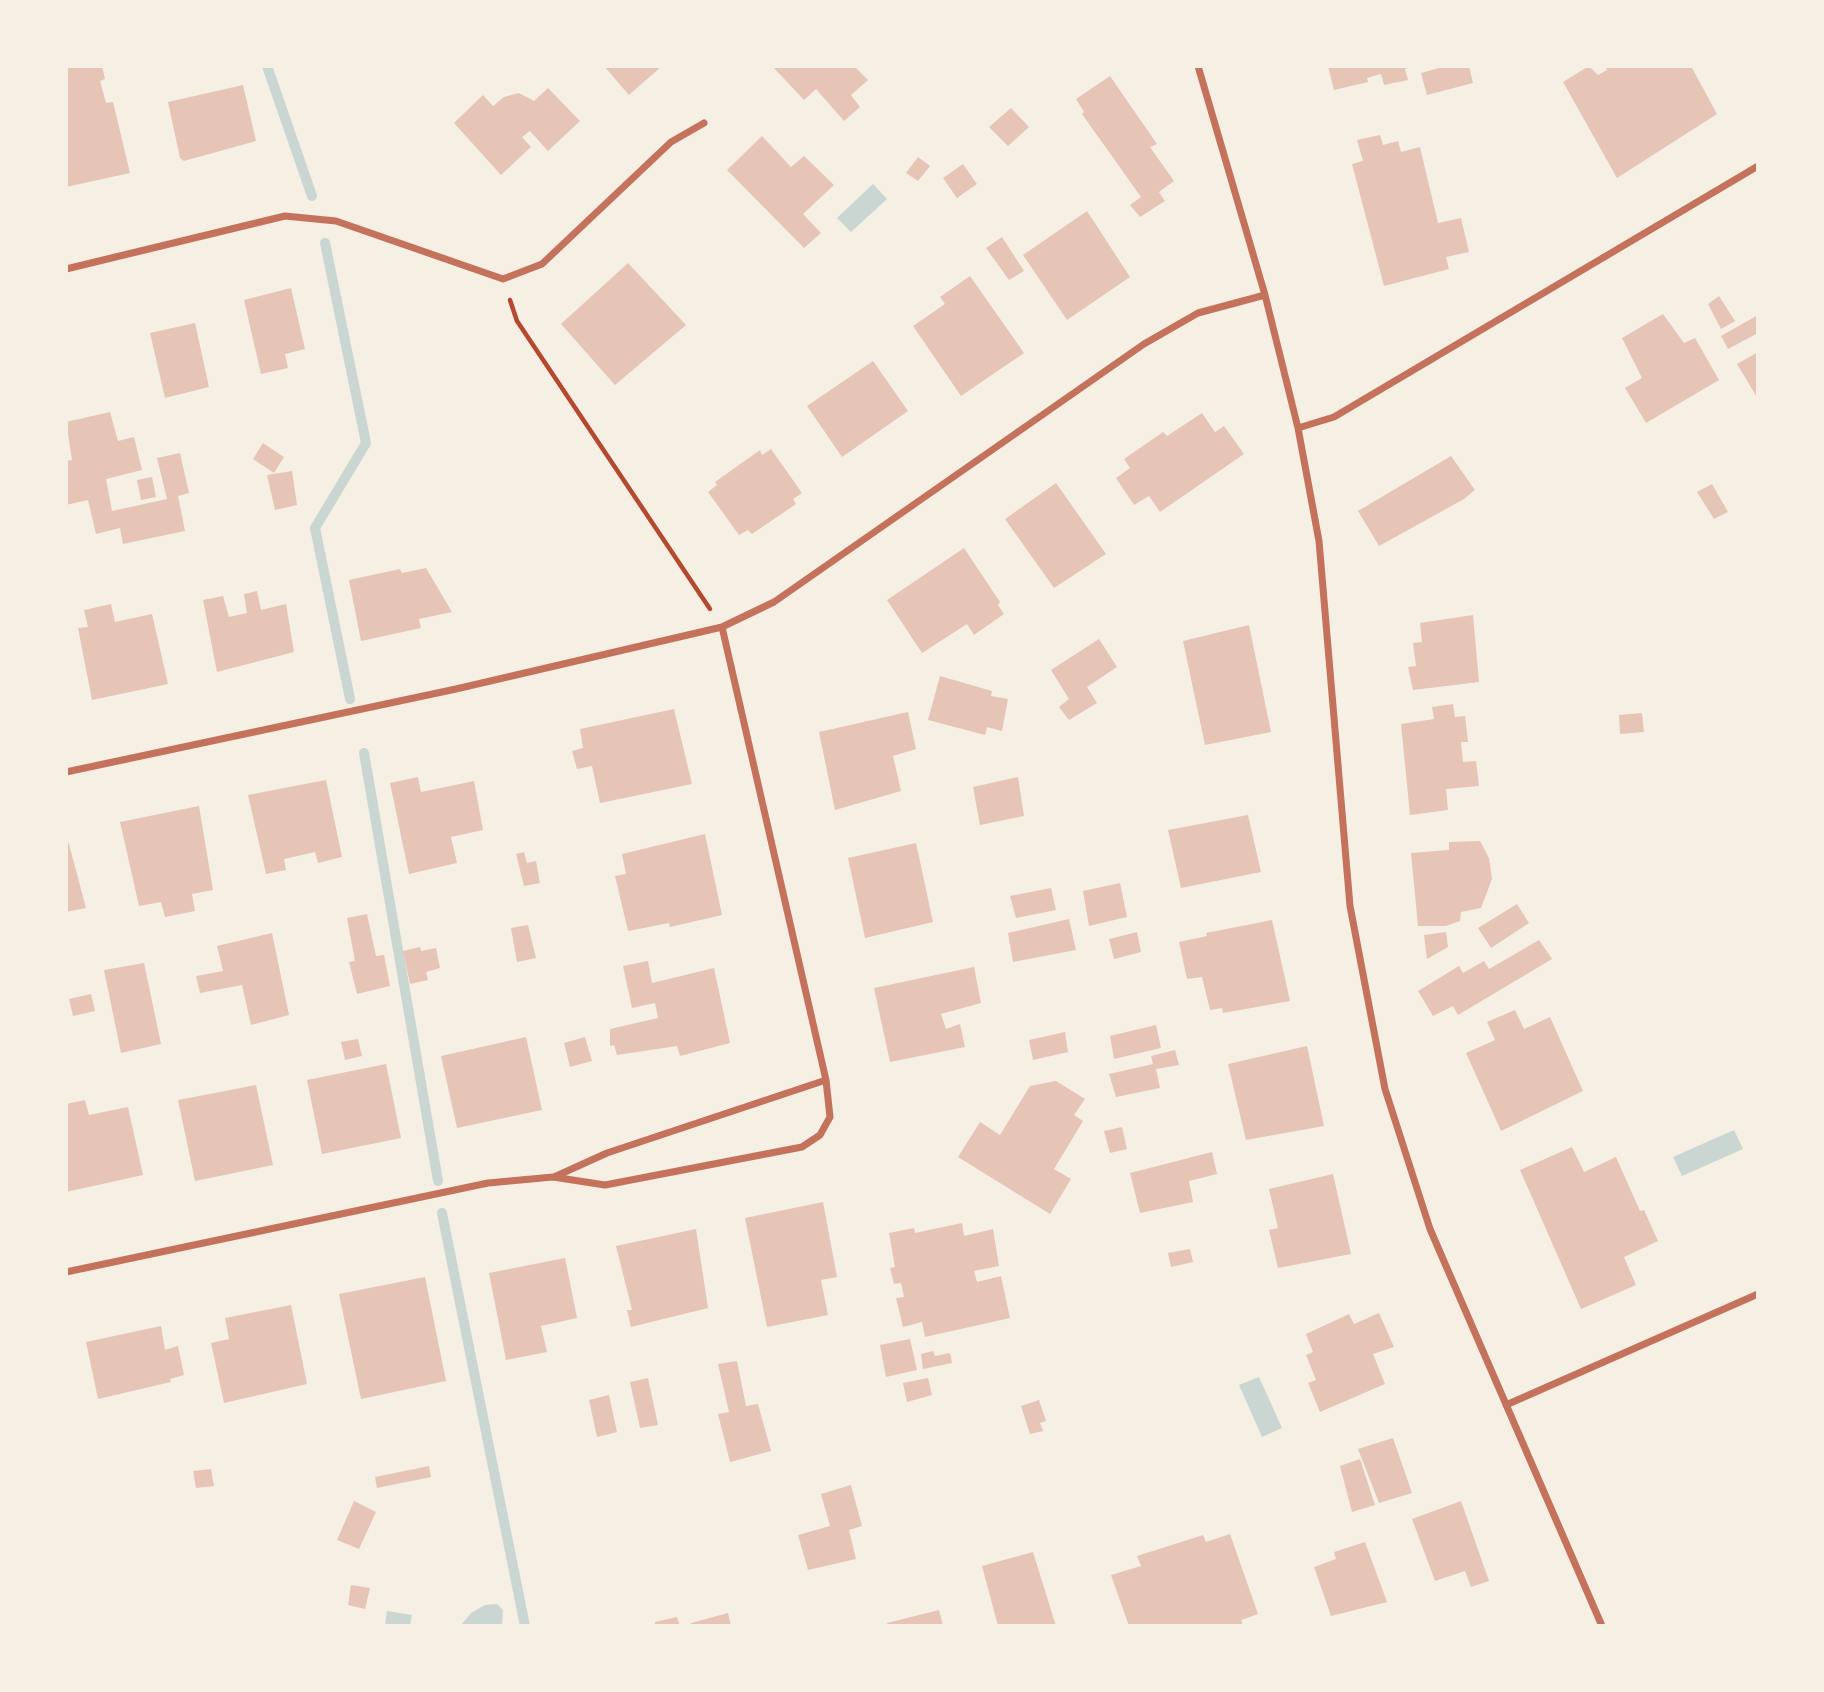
<!DOCTYPE html>
<style>
body{margin:0}
#map{position:relative;width:1824px;height:1692px;overflow:hidden;background:#f6efe4;font-family:Signika,sans-serif}
canvas{display:block}
.frame{position:absolute;inset:0;border:68px solid #f6efe4;pointer-events:none}
</style>
<div id="map">
<canvas width="1824" height="1692"></canvas>
<div class="frame"></div>
</div>
<script>
const c = document.querySelector('canvas').getContext('2d');
c.lineJoin = 'round';
function paint(path, color) { c.fillStyle = color; c.fill(path, 'evenodd'); }
const shape = rows => new Path2D(rows.map(r => 'M' + r).join(''));
function trace(path, color, width, dash) { c.strokeStyle = color; c.lineWidth = width; c.lineCap = dash ? 'butt' : 'round'; c.setLineDash(dash || []); c.stroke(path); }
paint(shape([
 [873,184,887,199,851,232,837,218],
 [1734,1130,1743,1149,1682,1176,1673,1157],
 [1259,1377,1282,1428,1262,1437,1239,1385],
 [497,1604,503,1610,502,1625,461,1625,471,1613,485,1605],
 [387,1611,412,1615,410,1625,385,1625]
]), '#c9d6d2');
trace(shape([
 [267,66,312,196],
 [325,243,366,443,315,528,350,699],
 [364,753,438,1181],
 [442,1213,525,1626]
]), '#c9d6d2', 10);
paint(shape([
 [66,66,102,66,105,79,100,81,106,103,113,102,130,173,66,187],
 [604,66,662,66,629,95],
 [772,66,854,66,868,80,851,95,860,107,844,121,816,89,804,100],
 [1328,66,1411,66,1411,67,1405,69,1408,80,1384,85,1381,74,1367,78,1368,82,1334,90],
 [1446,66,1469,66,1473,83,1427,95,1421,73],
 [1589,66,1598,75,1607,70,1605,66,1691,66,1717,114,1617,178,1563,82],
 [1110,76,1157,144,1150,147,1174,181,1159,192,1165,201,1140,217,1130,205,1141,197,1082,114,1084,112,1076,99],
 [243,85,256,141,184,161,180,158,168,102],
 [548,88,580,121,548,151,530,131,522,137,531,147,501,175,454,123,483,95,493,106,504,97,519,93,534,101],
 [1011,108,1029,127,1008,146,989,127],
 [1380,135,1383,145,1398,141,1401,152,1420,147,1438,223,1461,218,1469,252,1446,257,1449,269,1384,286,1352,164,1363,161,1357,140],
 [762,136,791,167,804,156,834,185,803,214,821,233,804,248,727,170],
 [918,157,930,166,918,181,906,173],
 [963,164,977,184,957,198,943,178],
 [1087,211,1130,277,1067,320,1023,255],
 [1002,237,1024,271,1009,280,986,248],
 [628,263,686,325,615,385,561,324],
 [970,276,1024,353,961,396,913,326,945,304,940,297],
 [291,288,305,349,285,354,288,368,261,374,244,300],
 [1719,296,1735,321,1721,329,1708,304],
 [1663,314,1684,343,1695,338,1719,380,1646,423,1625,388,1642,378,1622,338],
 [1758,315,1758,333,1728,349,1721,336],
 [195,323,209,387,165,398,150,333],
 [1758,352,1758,399,1737,364],
 [873,361,908,411,842,457,807,406],
 [110,412,118,441,134,437,142,470,106,479,112,511,167,499,157,458,180,453,189,493,178,496,185,531,123,544,120,528,96,534,88,500,66,505,66,461,72,460,66,422],
 [1202,413,1215,432,1224,426,1244,454,1160,512,1149,496,1134,505,1116,478,1130,468,1124,459,1163,432,1167,436],
 [263,443,284,457,274,473,253,459],
 [771,449,802,493,793,499,796,504,752,534,748,530,739,535,708,492,717,485,715,482,760,450,762,455],
 [1451,456,1475,490,1464,499,1379,546,1358,511],
 [292,471,297,505,275,510,267,475],
 [152,477,156,497,141,500,137,480],
 [1056,483,1106,554,1054,588,1005,519],
 [1712,484,1728,512,1714,519,1697,492],
 [964,548,1000,602,998,605,1004,614,974,635,967,624,922,653,887,600],
 [426,568,452,612,419,619,421,628,361,641,349,580,400,569,402,573],
 [257,591,261,610,286,604,294,652,217,672,203,600,223,596,229,617,247,613,244,594],
 [111,604,115,622,152,614,168,684,92,700,78,628,88,627,84,610],
 [1473,615,1479,682,1413,690,1408,667,1416,666,1413,643,1422,642,1420,623],
 [1249,625,1271,732,1205,745,1183,641],
 [1099,639,1117,667,1087,687,1097,703,1069,720,1059,707,1069,699,1051,670],
 [940,676,992,691,991,696,1008,699,1002,731,987,727,985,735,928,720],
 [1453,704,1455,717,1465,716,1468,742,1461,742,1463,762,1476,761,1479,786,1446,789,1448,810,1410,815,1401,724,1434,719,1432,707],
 [674,709,692,784,600,803,592,766,577,769,572,751,583,748,580,729],
 [908,712,916,749,893,756,901,791,835,810,819,732],
 [1642,713,1644,732,1620,734,1619,715],
 [418,777,421,792,474,781,483,830,451,837,457,863,409,874,390,783],
 [1018,777,1024,816,980,825,973,787],
 [326,780,342,857,318,863,315,852,302,855,284,859,286,870,266,874,248,795],
 [199,806,213,890,192,894,195,911,165,917,161,902,139,906,120,822],
 [1248,815,1261,872,1181,888,1168,830],
 [66,833,86,908,66,912],
 [705,834,722,915,670,927,669,923,628,931,615,876,626,874,622,854],
 [1480,841,1489,858,1492,879,1481,908,1461,912,1460,921,1446,926,1418,926,1411,853,1449,850,1449,842],
 [916,843,933,922,865,938,848,858],
 [524,852,527,863,536,861,540,883,524,886,516,854],
 [1120,883,1127,917,1089,926,1083,891],
 [1051,888,1056,910,1016,918,1010,896],
 [1517,904,1529,923,1491,948,1478,928],
 [367,914,376,956,384,955,390,986,357,994,349,962,355,961,347,918],
 [1069,919,1076,950,1013,962,1008,933],
 [1272,920,1290,1001,1223,1013,1222,1008,1210,1010,1202,977,1187,979,1179,942,1207,936,1206,933],
 [528,925,536,958,517,962,511,928],
 [1137,932,1141,952,1114,959,1109,939],
 [1446,932,1448,947,1427,959,1424,935],
 [272,933,289,1015,251,1025,242,985,200,993,196,976,223,971,217,946],
 [1539,940,1552,959,1458,1015,1453,1006,1433,1016,1418,991,1459,966,1463,973,1484,961,1489,969],
 [420,947,421,951,436,948,440,968,426,972,428,980,410,984,403,951],
 [648,961,652,983,714,968,730,1043,680,1056,677,1046,617,1055,614,1045,610,1046,610,1029,658,1018,655,1003,632,1008,623,966],
 [144,963,161,1044,121,1053,104,970],
 [974,967,981,1003,941,1014,946,1029,960,1024,965,1047,890,1062,874,988],
 [91,994,95,1011,73,1016,69,999],
 [1515,1010,1524,1029,1550,1017,1583,1091,1501,1131,1466,1053,1495,1040,1487,1022],
 [1156,1025,1161,1048,1114,1059,1110,1036],
 [1065,1032,1068,1052,1033,1060,1029,1040],
 [526,1037,542,1110,457,1128,441,1056],
 [585,1037,592,1061,570,1067,564,1043],
 [358,1039,362,1056,345,1060,341,1042],
 [1307,1046,1324,1126,1246,1140,1228,1064],
 [1175,1050,1179,1065,1156,1069,1160,1088,1116,1097,1109,1074,1153,1064,1151,1056],
 [386,1064,401,1138,322,1154,307,1080],
 [1056,1081,1085,1099,1074,1115,1083,1121,1054,1169,1071,1179,1050,1214,958,1157,980,1122,1000,1135,1030,1086],
 [256,1085,273,1165,195,1181,178,1100],
 [85,1100,89,1115,128,1107,143,1175,66,1192,66,1104],
 [1122,1127,1127,1149,1110,1153,1104,1131],
 [1572,1147,1584,1172,1616,1157,1640,1211,1644,1210,1658,1241,1624,1257,1636,1285,1581,1309,1520,1170],
 [1212,1152,1217,1174,1189,1181,1193,1202,1140,1213,1130,1173],
 [1333,1174,1351,1254,1278,1268,1269,1230,1278,1228,1269,1189],
 [823,1202,837,1277,821,1280,828,1315,767,1327,745,1218],
 [962,1223,964,1236,993,1229,999,1266,974,1271,977,1282,1001,1276,1010,1318,925,1337,922,1322,903,1327,896,1298,904,1297,901,1283,894,1284,890,1268,895,1267,889,1233,914,1228,915,1233],
 [696,1229,708,1308,631,1327,627,1310,632,1310,616,1246],
 [1190,1249,1193,1262,1171,1267,1168,1253],
 [565,1258,577,1318,541,1326,547,1352,506,1360,489,1273],
 [425,1277,446,1381,361,1399,339,1294],
 [291,1305,307,1384,224,1403,211,1343,229,1339,225,1318],
 [1379,1313,1394,1347,1373,1354,1385,1384,1320,1412,1308,1383,1316,1380,1306,1355,1313,1352,1306,1334,1349,1314,1354,1324],
 [161,1326,165,1350,178,1346,184,1375,170,1379,171,1382,98,1399,86,1342],
 [910,1339,917,1370,886,1377,880,1345],
 [933,1351,935,1356,950,1353,952,1363,923,1369,921,1354],
 [737,1361,746,1406,758,1404,771,1451,730,1462,718,1414,729,1412,718,1364],
 [648,1378,658,1425,640,1428,630,1382],
 [928,1378,932,1395,907,1402,903,1383],
 [609,1395,617,1432,597,1437,589,1400],
 [1039,1400,1046,1421,1040,1423,1043,1431,1030,1434,1021,1406],
 [1393,1438,1412,1493,1379,1503,1358,1449],
 [1360,1459,1375,1505,1352,1512,1340,1466],
 [429,1466,431,1477,377,1488,375,1477],
 [211,1469,214,1486,196,1488,193,1471],
 [851,1485,862,1526,849,1530,856,1559,808,1570,798,1535,830,1526,821,1494],
 [354,1501,376,1512,359,1549,337,1540],
 [1461,1501,1489,1581,1471,1587,1465,1571,1435,1581,1412,1519],
 [1230,1534,1258,1614,1241,1620,1243,1626,1129,1626,1111,1575,1141,1566,1137,1556,1203,1535,1206,1542],
 [1365,1542,1387,1602,1331,1616,1314,1567,1336,1559,1334,1552],
 [1033,1552,1056,1626,998,1626,982,1566],
 [351,1585,370,1588,365,1609,348,1605],
 [939,1610,943,1626,888,1626,887,1623],
 [728,1613,731,1626,691,1626,691,1623],
 [677,1617,680,1626,655,1626,655,1622]
]), '#e6c5b7');
trace(shape([
 [510,300,517,321,710,609]
]), '#b5482f', 4.5);
trace(shape([
 [1198,66,1265,295,1298,428,1319,541,1350,906,1385,1089,1430,1229,1602,1626],
 [66,269,285,216,336,221,503,279,542,264,671,142,704,123],
 [1298,428,1334,417,1758,166],
 [66,772,456,689,722,627,774,602,1144,344,1198,313,1265,295],
 [554,1177,607,1153,826,1080],
 [66,1272,488,1183,553,1177,605,1185,802,1147,820,1135,830,1117,826,1080,722,627],
 [1506,1405,1758,1294]
]), '#c5725c', 7);
</script>
